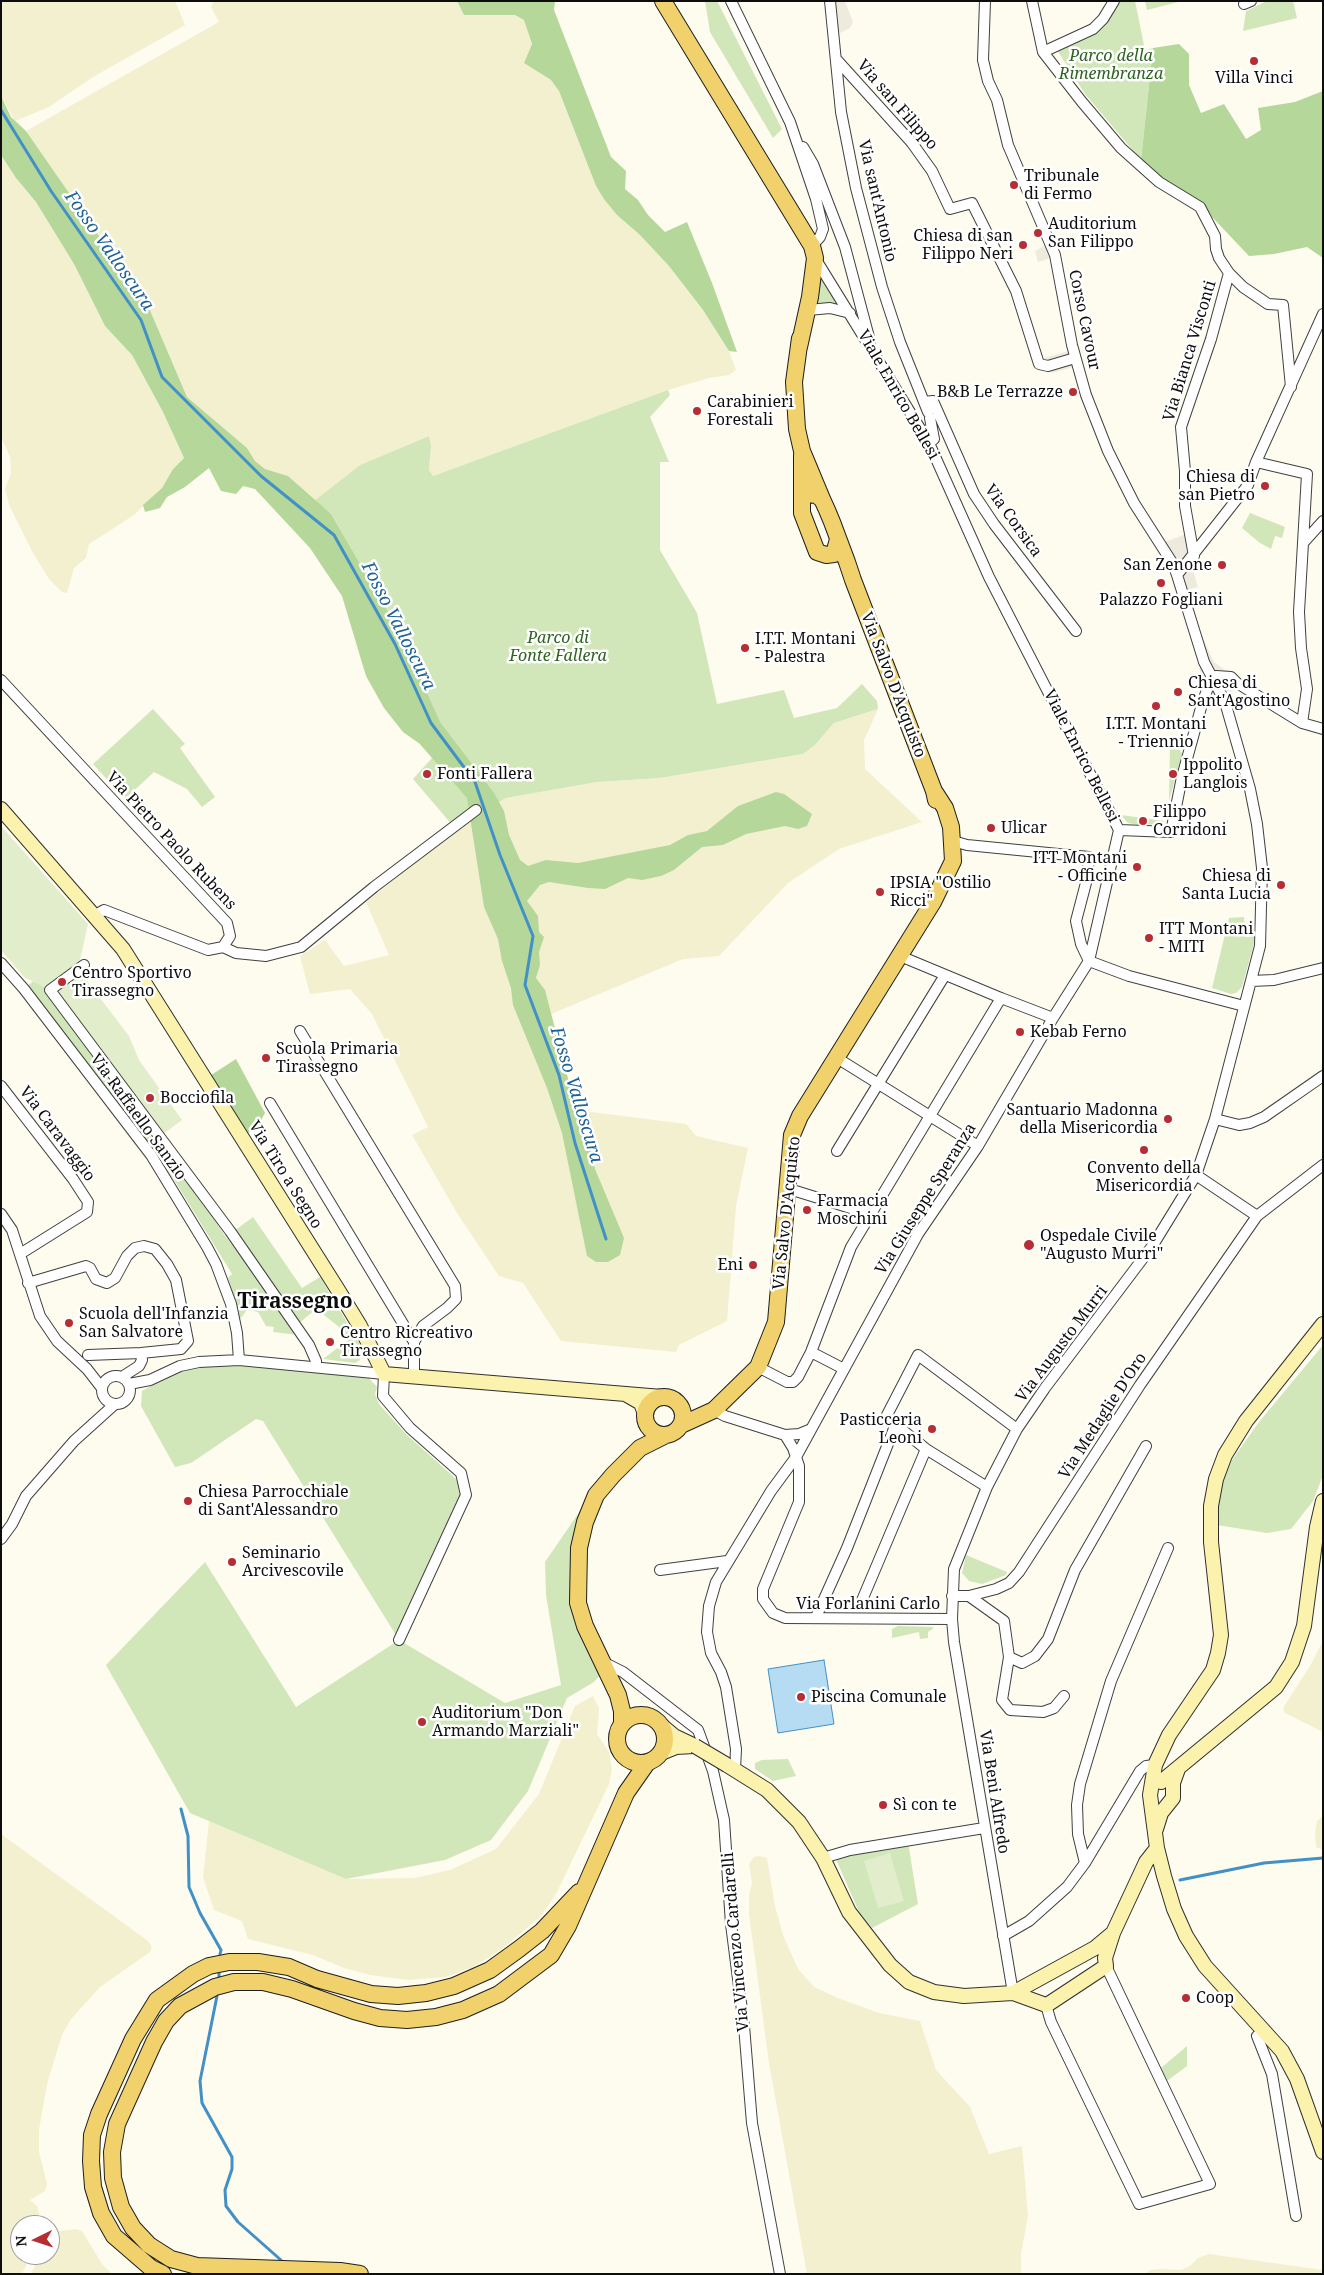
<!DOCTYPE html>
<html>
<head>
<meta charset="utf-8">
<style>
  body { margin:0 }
  #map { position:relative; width:1324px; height:2275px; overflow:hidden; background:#fefbef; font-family:"Noto Serif",serif }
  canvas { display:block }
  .frame { position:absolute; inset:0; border:2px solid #0d0d0d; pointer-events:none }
  .north { position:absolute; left:10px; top:2215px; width:50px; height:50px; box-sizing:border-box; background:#fff; border:1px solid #9e9e9e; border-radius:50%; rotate:266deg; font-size:14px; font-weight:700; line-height:20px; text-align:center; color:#0d0d0d }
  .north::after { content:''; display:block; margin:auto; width:18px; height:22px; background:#b62d33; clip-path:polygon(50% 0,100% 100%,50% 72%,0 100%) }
</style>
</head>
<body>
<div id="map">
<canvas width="1324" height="2275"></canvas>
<div class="frame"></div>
<div class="north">N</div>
</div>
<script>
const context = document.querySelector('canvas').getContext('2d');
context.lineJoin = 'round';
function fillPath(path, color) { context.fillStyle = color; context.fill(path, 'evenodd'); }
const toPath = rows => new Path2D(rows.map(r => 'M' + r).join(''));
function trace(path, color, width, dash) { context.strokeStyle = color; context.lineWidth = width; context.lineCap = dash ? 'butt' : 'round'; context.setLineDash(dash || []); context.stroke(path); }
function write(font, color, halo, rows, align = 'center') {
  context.font = font + ' "Noto Serif",serif'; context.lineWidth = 5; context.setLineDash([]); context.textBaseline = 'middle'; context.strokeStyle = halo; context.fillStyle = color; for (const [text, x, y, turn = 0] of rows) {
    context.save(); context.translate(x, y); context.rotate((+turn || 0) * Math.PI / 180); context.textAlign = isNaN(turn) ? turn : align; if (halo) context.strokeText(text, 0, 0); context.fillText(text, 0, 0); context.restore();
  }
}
const farmland = toPath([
  [1,1,175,1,185,25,93,77,49,107,15,121,1,96],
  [214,1,457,1,464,15,515,15,524,20,532,44,524,63,551,80,559,91,596,186,617,215,640,235,669,266,703,310,729,351,736,370,729,375,709,378,668,390,433,476,429,470,431,446,429,436,360,465,314,501,288,476,265,469,255,461,247,448,187,397,149,308,26,131,219,22,211,7],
  [1,155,16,178,36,202,74,264,105,326,132,355,163,412,184,458,173,469,162,488,134,515,89,544,86,558,74,568,67,593,62,592,49,579,33,553,10,507,5,489,11,473,10,457,1,436],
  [878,709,864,740,865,769,922,822,839,849,788,883,719,956,683,959,551,1014,576,1110,686,1124,696,1136,748,1148,736,1206,727,1321,679,1345,676,1352,561,1341,523,1283,499,1276,457,1213,412,1135,428,1127,372,1014,350,989,310,994,300,956,325,940,344,966,389,955,366,902,478,812,506,798,597,782,660,778,803,754,815,745,834,723],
  [1323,1641,1323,1732,1285,1713,1283,1708,1310,1666],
  [593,1696,599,1708,597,1734,609,1752,612,1769,609,1784,557,1892,542,1915,502,1949,473,1967,445,1977,408,1980,370,1975,344,1968,313,1955,248,1939,242,1921,214,1910,203,1877,209,1821,346,1879,415,1878,450,1870,496,1849,539,1794,575,1706],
  [1323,1816,1323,1850,1316,1847,1315,1832,1317,1821],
  [1,1834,148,1941,152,1947,150,1952,100,1987,71,2019,62,2035,47,2084,39,2130,39,2152,47,2184,45,2191,30,2200,37,2206,42,2225,20,2225,20,2255,31,2255,22,2274,1,2274],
  [760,1856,767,1858,775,1906,783,1935,798,1969,814,1987,838,1998,879,2013,920,2021,936,2070,970,2107,989,2154,1022,2146,1028,2216,1021,2254,1021,2274,807,2274,769,2063,749,1914,749,1896,752,1883,749,1864,754,1857],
  [76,2229,82,2231,102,2264,112,2274,31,2274,40,2255,50,2255,50,2236,53,2232],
  [1209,2254,1323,2270,1323,2274,1145,2274,1150,2270,1161,2269,1181,2270,1190,2266,1198,2258]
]);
const green = toPath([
  [705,1,717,1,782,129,773,138,710,32],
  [1115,1,1135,1,1145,50,1153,48,1141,160,1085,94,1057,50,1094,31],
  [1145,1,1182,1,1147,10],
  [1267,1,1293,1,1297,18,1243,31,1246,11],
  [819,269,836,303,817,304],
  [668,390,670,395,650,417,669,462,660,462,660,550,697,613,717,704,784,690,794,718,837,708,862,684,877,701,878,709,834,723,815,745,803,754,660,778,597,782,506,798,454,827,413,779,432,758,420,744,434,708,403,637,331,514,314,501,360,465,429,436,431,446,429,470,433,476],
  [1250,513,1285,527,1282,538,1275,536,1271,549,1260,543,1242,528],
  [153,709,185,744,180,748,215,797,202,807,187,789,154,772,125,799,93,764],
  [1170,746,1179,748,1182,754,1169,801],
  [1121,815,1165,821,1159,824,1139,825,1128,823],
  [1244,917,1245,937,1256,936,1242,987,1236,993,1231,994,1212,988,1229,918],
  [37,978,50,990,166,1146,225,1236,265,1286,298,1335,273,1332,274,1327,266,1326,258,1312,247,1310,240,1319,228,1278,232,1274,173,1178,157,1163,24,989],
  [253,1217,302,1288,320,1277,361,1346,360,1360,355,1363,323,1359,348,1340,338,1326,316,1309,298,1324,234,1231],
  [1323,1345,1323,1475,1313,1501,1291,1529,1267,1533,1217,1525,1218,1502,1224,1478,1232,1460,1259,1422],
  [239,1365,368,1377,377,1387,375,1394,379,1404,406,1434,455,1478,466,1495,399,1640,505,1703,561,1685,546,1595,545,1562,582,1508,570,1562,570,1597,602,1673,594,1682,567,1698,528,1791,491,1840,445,1860,346,1879,190,1813,106,1665,205,1562,296,1707,399,1640,263,1421,256,1419,191,1463,175,1467,141,1406,142,1391,180,1370,200,1367],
  [966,1555,1007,1572,1006,1575,982,1584,969,1581,962,1573],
  [898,1626,932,1627,934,1628,928,1632,928,1638,920,1639,919,1632,892,1638,892,1629],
  [788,1759,796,1776,773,1781,755,1769,755,1763,762,1760],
  [908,1842,918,1904,872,1928,859,1912,835,1857],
  [1187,2046,1187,2066,1167,2081,1161,2068]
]);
const forest = toPath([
  [457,1,555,1,554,10,611,157,626,171,625,189,638,200,648,215,665,232,687,222,712,283,737,352,729,351,703,310,669,266,640,235,617,215,604,199,596,186,559,91,551,80,524,63,532,44,524,20,515,15,464,15],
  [1179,44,1189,54,1189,85,1201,113,1224,104,1246,139,1261,130,1258,108,1295,102,1323,91,1323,258,1307,247,1274,254,1249,256,1198,202,1161,178,1141,160,1153,48],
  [1,96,11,117,26,131,149,308,187,397,247,448,255,461,265,469,288,476,331,514,403,637,440,722,494,793,504,811,509,835,520,860,528,866,546,860,578,863,670,845,688,835,707,831,738,806,776,792,784,794,812,814,807,826,798,829,785,826,746,834,723,845,702,847,674,870,661,876,642,880,628,878,605,889,588,888,549,882,540,885,527,901,538,916,539,932,544,937,539,952,540,965,536,978,545,990,579,1121,589,1139,595,1169,624,1238,620,1255,608,1262,596,1262,587,1256,562,1133,547,1088,513,1005,511,988,502,961,498,939,484,907,467,798,420,744,403,732,384,708,366,676,342,596,310,548,255,489,243,486,236,494,221,491,209,468,185,487,167,497,160,508,145,512,143,505,162,488,173,469,184,458,163,412,132,355,105,326,74,264,36,202,16,178,1,155],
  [236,1059,265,1113,260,1122,262,1128,244,1134,208,1077]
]);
const pitch = toPath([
  [1,826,88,924,78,969,129,1036,139,1060,182,1120,158,1138,50,990,24,977,1,950],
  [890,1853,904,1901,878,1908,864,1861]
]);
const plaza = toPath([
  [830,1,845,1,853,22,850,28,840,33,834,28],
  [1050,243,1051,258,1038,262,1035,251],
  [1069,351,1077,366,1052,373,1044,358],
  [1189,533,1194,556,1201,563,1192,567,1198,587,1185,590,1175,586,1162,543],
  [1201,634,1214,662,1236,678,1237,687,1228,696,1223,707,1197,703,1202,681,1194,639]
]);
const water = toPath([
  [824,1660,834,1724,778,1733,768,1669,824,1660]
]);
const stream = toPath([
  [1,110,51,191,141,320,162,377,261,476,334,535,395,644,431,723,475,782,500,855,533,936,525,985,559,1075,575,1143,606,1239],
  [181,1809,188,1836,189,1887,200,1913,221,1950,220,1954],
  [1180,1880,1264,1863,1323,1858],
  [219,1977,219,1973],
  [217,1996,200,2081,202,2103,232,2157,232,2169,225,2190,226,2206,238,2222,282,2261]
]);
const street = toPath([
  [731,1,790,122,816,199,823,229,820,237,812,246],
  [830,1,841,112,856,188,882,287,900,342,928,412],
  [985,1,983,60,988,81,997,100,1008,145,1055,255,1072,345,1086,395,1108,451,1134,503,1173,564,1177,575,1204,662,1225,702,1250,789,1257,824,1262,868,1260,946,1215,1119,1239,1125,1250,1123,1264,1117,1323,1076],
  [1032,1,1043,52,1082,102,1121,148,1159,182,1200,207,1215,236,1216,249,1219,258,1229,273,1243,287,1268,304,1283,305,1291,387],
  [1244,4,1251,1],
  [1043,52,1093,29,1103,19,1114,1],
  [837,60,912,143,932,171,950,209,972,203,1016,291,1039,364,1048,366,1075,358],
  [803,147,813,164,845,247,870,341],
  [815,258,929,443,989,577,1119,830],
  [808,310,830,308,850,313],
  [924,402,933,401,974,494,994,524,1076,631],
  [929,443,934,439,930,418],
  [1256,462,1307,474,1299,612,1301,648,1307,689,1302,723],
  [1304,542,1323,521],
  [1194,556,1185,506,1185,471,1181,427,1211,339,1229,273],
  [1177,575,1248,485,1256,462,1323,314],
  [1,680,227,923,230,936,223,947,208,950,104,910,95,915],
  [1119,830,1171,832,1182,777,1202,704,1211,679,1216,676,1231,677,1237,683,1302,723,1323,729],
  [953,841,967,845,1089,857,1087,879,1076,921,1081,944,1089,961],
  [223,947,236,953,266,956,301,947,374,887,476,810],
  [900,956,1001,998,1053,1018],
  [1089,961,1129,976,1244,1006],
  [1,963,24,989,151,1155,207,1247,216,1264,231,1304,237,1333,239,1360],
  [84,965,50,990,230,1231,309,1345,316,1361,316,1367],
  [1251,981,1274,980,1323,968],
  [300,1031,455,1286,456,1299,447,1308,423,1326,414,1342,414,1377],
  [837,1058,978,1146],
  [1,1086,73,1179,88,1202,87,1212,20,1254],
  [270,1103,414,1342],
  [837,1151,945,975],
  [1196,1175,1257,1216],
  [786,1188,870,1214],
  [1,1214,12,1230,40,1316,57,1341,87,1369,101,1387],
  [28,1283,86,1266,90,1268,96,1279,107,1283,115,1278,127,1256,135,1248,144,1246,155,1249,167,1264,176,1280,188,1341,181,1349,141,1353,142,1360,139,1366,122,1377],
  [811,1352,844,1369],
  [88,1355,141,1353],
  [758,1367,787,1382,793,1382,798,1377,811,1352,851,1247,1001,998],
  '102 1390a14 14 0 1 1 28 0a14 14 0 1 1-28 0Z',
  [129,1384,150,1380,180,1366,199,1362,239,1360,384,1374,383,1396,410,1428,461,1473,466,1495,399,1640],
  [714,1410,725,1416,785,1435,793,1448,799,1466,799,1502,763,1589,763,1599,773,1613,785,1618,952,1619],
  [785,1435,799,1434,811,1429],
  [987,1487,926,1449,886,1417,918,1355,1017,1429],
  [1,1539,12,1524,26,1496,74,1441,115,1404],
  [660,1570,727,1561],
  [952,1596,969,1596,996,1589,1009,1583,1019,1572,1140,1385,1257,1216,1323,1165],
  [969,1596,1004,1621,1009,1657,1022,1663,1035,1656,1048,1639,1075,1570,1146,1446],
  [860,1605,926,1449],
  [816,1617,847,1548,895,1426],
  [1009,1657,1002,1700,1010,1710,1043,1712,1054,1708,1064,1696],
  [603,1662,623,1672,698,1730,713,1771,724,1820,731,1924,744,2026,752,2123,780,2274],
  [735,1770,736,1749,726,1687,721,1672,711,1653,707,1632,709,1606,716,1582,771,1491,796,1457,918,1234,978,1146,1053,1018,1089,961,1119,830],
  [823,1858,850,1850,984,1828],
  [1085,1863,1078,1834,1077,1805,1080,1784,1111,1681,1168,1548],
  [1003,1936,1029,1921,1067,1887,1085,1863,1140,1771,1146,1766,1155,1765],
  [1013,1993,954,1642,952,1619,954,1569,987,1487,1017,1429,1045,1388,1153,1245,1196,1175,1215,1119],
  [1046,2005,1051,2022,1139,2204,1210,2184,1106,1966],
  [1264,2030,1257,2036,1272,2074,1296,2216]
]);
const secondary = toPath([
  [1,809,123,949,338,1290,360,1326,384,1374,662,1397],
  [1323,1324,1246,1421,1225,1455,1216,1479,1211,1506,1211,1542,1221,1635,1218,1653,1213,1670,1169,1735,1155,1765,1150,1795,1157,1848,1164,1876,1174,1909,1186,1936,1205,1966,1282,2051,1297,2079,1323,2152],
  [627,1395,641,1403,645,1414],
  [662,1726,674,1736,695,1746],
  [661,1753,676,1747,694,1746],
  [727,1765,767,1790,799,1822,823,1858,849,1912,890,1965,909,1982,934,1992,964,1996,1013,1993,1046,2005,1050,2003,1106,1966,1105,1958,1113,1933,1146,1862,1157,1848],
  [1161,1782,1276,1687,1292,1662,1304,1626,1317,1527,1323,1501],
  [1156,1829,1161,1813,1173,1798,1173,1783,1178,1769],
  [1013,1993,1095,1948,1113,1933]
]);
const primary = toPath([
  [663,1,812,246,815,258,810,297,799,347],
  [800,338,794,382,797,429,802,451,822,499],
  [802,455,802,497],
  [838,539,834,554,826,555,817,552,802,513,802,497,808,494,816,495,822,499,827,510,832,522,847,562,853,580,934,791,936,800],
  '645 1416a19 19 0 1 1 38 0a19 19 0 1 1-38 0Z',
  [681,1425,714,1410,758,1367,776,1322,792,1135,800,1116,933,902,953,861,951,827,945,808,934,791],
  '617 1739a24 24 0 1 1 48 0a24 24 0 1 1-48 0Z',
  [622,1723,622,1711,618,1695,585,1626,578,1603,579,1548,585,1522,596,1495,613,1475,640,1448,666,1435],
  [163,2274,151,2268,114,2236,101,2213,93,2187,91,2161,92,2135,99,2114,133,2039,157,2000,193,1974,209,1966,229,1962,258,1962,289,1967,317,1979,371,1994,398,1996,426,1993,454,1986,490,1970,519,1949,542,1931,579,1892],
  [360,2274,340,2271,197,2266,171,2259,149,2245,133,2228,121,2207,113,2178,112,2152,117,2124,154,2042,166,2021,180,2006,215,1987,234,1982,263,1982,292,1989,354,2011,380,2018,407,2020,436,2017,463,2010,499,1994,551,1955,568,1926,626,1793,647,1763]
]);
const secondaryBridge = toPath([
  [695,1746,727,1765]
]);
const markers = [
  [1254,61,5,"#b62d33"],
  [1014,185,5,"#b62d33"],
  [1038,233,5,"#b62d33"],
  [1023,245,5,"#b62d33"],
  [1073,392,5,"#b62d33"],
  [697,411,5,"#b62d33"],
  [1265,486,5,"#b62d33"],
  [1222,565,5,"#b62d33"],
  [1161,583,5,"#b62d33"],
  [745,648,5,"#b62d33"],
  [1178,692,5,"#b62d33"],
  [1156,706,5,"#b62d33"],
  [427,774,5,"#b62d33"],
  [1173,774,5,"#b62d33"],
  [1143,821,5,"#b62d33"],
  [991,828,5,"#b62d33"],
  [1137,867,5,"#b62d33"],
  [1281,885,5,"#b62d33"],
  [880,892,5,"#b62d33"],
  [1149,938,5,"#b62d33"],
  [62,982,5,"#b62d33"],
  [1020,1032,5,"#b62d33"],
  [266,1058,5,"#b62d33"],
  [150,1098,5,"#b62d33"],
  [1168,1119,5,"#b62d33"],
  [1144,1150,5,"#b62d33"],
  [807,1210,5,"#b62d33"],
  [1029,1245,6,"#b62d33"],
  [753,1265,5,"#b62d33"],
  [69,1323,5,"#b62d33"],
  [330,1342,5,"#b62d33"],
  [932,1429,5,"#b62d33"],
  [188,1501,5,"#b62d33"],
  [232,1562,5,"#b62d33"],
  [801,1697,5,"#b62d33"],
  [422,1722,5,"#b62d33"],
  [883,1805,5,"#b62d33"],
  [1186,1998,5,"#b62d33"]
];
const parkNames = [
  ["Parco della",1111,56],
  ["Rimembranza",1111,74],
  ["Parco di",558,638],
  ["Fonte Fallera",558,656]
];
const poiNames = [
  ["Villa Vinci",1254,78,"center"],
  ["Tribunale",1024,176],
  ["di Fermo",1024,194],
  ["Auditorium",1048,224],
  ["San Filippo",1048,242],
  ["Chiesa di san",1013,236,"right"],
  ["Filippo Neri",1013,254,"right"],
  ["B&B Le Terrazze",1063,392,"right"],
  ["Carabinieri",707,402],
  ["Forestali",707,420],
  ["Chiesa di",1255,477,"right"],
  ["san Pietro",1255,495,"right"],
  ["San Zenone",1212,565,"right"],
  ["Palazzo Fogliani",1161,600,"center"],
  ["I.T.T. Montani",755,639],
  ["- Palestra",755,657],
  ["Chiesa di",1188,683],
  ["Sant'Agostino",1188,701],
  ["I.T.T. Montani",1156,724,"center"],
  ["- Triennio",1156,742,"center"],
  ["Ippolito",1183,765],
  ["Langlois",1183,783],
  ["Fonti Fallera",437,774],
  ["Filippo",1153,812],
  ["Corridoni",1153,830],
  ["Ulicar",1001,828],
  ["ITT Montani",1127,858,"right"],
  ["- Officine",1127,876,"right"],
  ["Chiesa di",1271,876,"right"],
  ["Santa Lucia",1271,894,"right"],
  ["IPSIA \"Ostilio",890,883],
  ["Ricci\"",890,901],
  ["ITT Montani",1159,929],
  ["- MITI",1159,947],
  ["Centro Sportivo",72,973],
  ["Tirassegno",72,991],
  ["Kebab Ferno",1030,1032],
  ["Scuola Primaria",276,1049],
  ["Tirassegno",276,1067],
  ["Bocciofila",160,1098],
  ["Santuario Madonna",1158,1110,"right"],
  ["della Misericordia",1158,1128,"right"],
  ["Convento della",1144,1168,"center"],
  ["Misericordia",1144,1186,"center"],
  ["Farmacia",817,1201],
  ["Moschini",817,1219],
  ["Ospedale Civile",1040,1236],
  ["\"Augusto Murri\"",1040,1254],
  ["Eni",743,1265,"right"],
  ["Scuola dell'Infanzia",79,1314],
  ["San Salvatore",79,1332],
  ["Centro Ricreativo",340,1333],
  ["Tirassegno",340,1351],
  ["Pasticceria",922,1420,"right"],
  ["Leoni",922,1438,"right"],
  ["Chiesa Parrocchiale",198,1492],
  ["di Sant'Alessandro",198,1510],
  ["Seminario",242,1553],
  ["Arcivescovile",242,1571],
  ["Piscina Comunale",811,1697],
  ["Auditorium \"Don",432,1713],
  ["Armando Marziali\"",432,1731],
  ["Sì con te",893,1805],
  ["Coop",1196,1998]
];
const streetNames = [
  ["Via san Filippo",897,105,49],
  ["Via sant'Antonio",877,201,77],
  ["Corso Cavour",1084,320,78],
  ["Via Bianca Visconti",1190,351,-73],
  ["Viale Enrico Bellesi",898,395,60],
  ["Via Corsica",1013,521,54],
  ["Via Salvo D'Acquisto",893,685,69],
  ["Viale Enrico Bellesi",1081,756,63],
  ["Via Pietro Paolo Rubens",171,841,47],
  ["Via Raffaello Sanzio",138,1117,54],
  ["Via Caravaggio",57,1134,53],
  ["Via Tiro a Segno",285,1175,58],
  ["Via Giuseppe Speranza",926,1199,-58],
  ["Via Salvo D'Acquisto",787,1213,-84],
  ["Via Augusto Murri",1062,1344,-53],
  ["Via Medaglie D'Oro",1103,1416,-57],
  ["Via Forlanini Carlo",868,1604],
  ["Via Beni Alfredo",994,1792,81],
  ["Via Vincenzo Cardarelli",736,1942,-95]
];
const waterNames = [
  ["Fosso Valloscura",109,251,55],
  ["Fosso Valloscura",398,626,63],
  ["Fosso Valloscura",576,1095,73]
];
const districtNames = [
  ["Tirassegno",295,1302]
];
fillPath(farmland, '#f3f0d0');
fillPath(green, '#d1e7ba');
fillPath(forest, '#b5d79a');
fillPath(pitch, '#e2eecb');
fillPath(plaza, '#eeeade');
fillPath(water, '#b6dcf3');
trace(water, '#4190c6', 1);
trace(stream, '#4190c6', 3);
trace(street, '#404040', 12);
trace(secondary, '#2f2f2f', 16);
trace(primary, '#1e1e1e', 18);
trace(street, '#fff', 10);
trace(secondary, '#fbf2ad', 14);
trace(primary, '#f1d16b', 16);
trace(secondaryBridge, '#2f2f2f', 16, []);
trace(secondaryBridge, '#fbf2ad', 14);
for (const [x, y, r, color] of markers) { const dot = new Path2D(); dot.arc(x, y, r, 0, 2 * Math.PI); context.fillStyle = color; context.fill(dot); trace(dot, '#fff', 2); }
write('italic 16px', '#2e6221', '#fff', parkNames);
write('16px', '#0d0d0d', '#fff', poiNames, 'left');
write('16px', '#0d0d0d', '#fff', streetNames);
write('italic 18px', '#1d6299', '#fff', waterNames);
write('bold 21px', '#0d0d0d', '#fff', districtNames);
</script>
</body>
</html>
